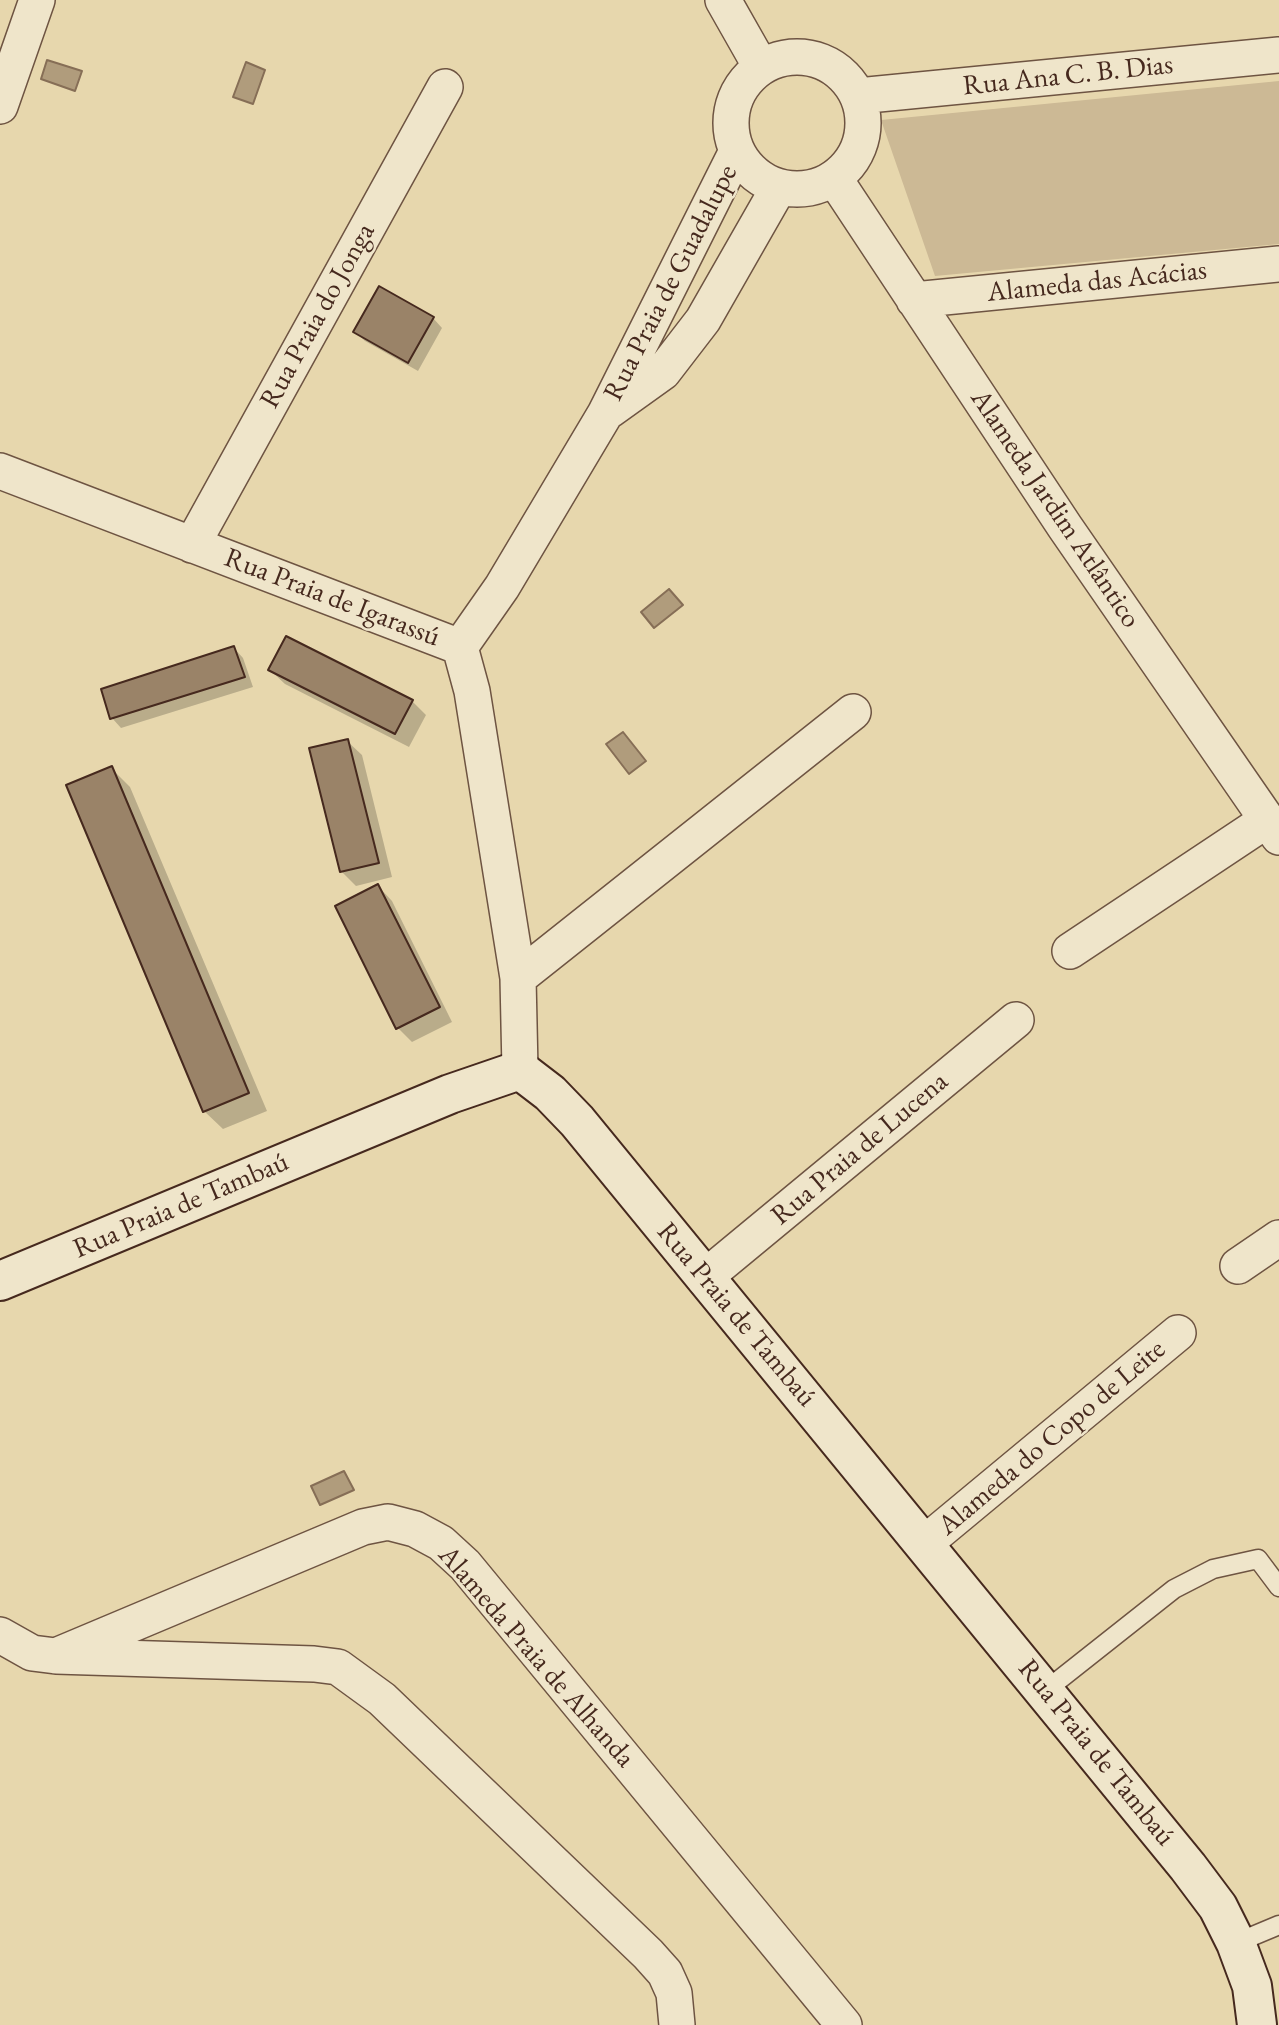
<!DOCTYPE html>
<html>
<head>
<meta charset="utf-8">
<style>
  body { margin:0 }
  canvas { display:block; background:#e7d7ad }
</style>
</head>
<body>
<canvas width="1279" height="2025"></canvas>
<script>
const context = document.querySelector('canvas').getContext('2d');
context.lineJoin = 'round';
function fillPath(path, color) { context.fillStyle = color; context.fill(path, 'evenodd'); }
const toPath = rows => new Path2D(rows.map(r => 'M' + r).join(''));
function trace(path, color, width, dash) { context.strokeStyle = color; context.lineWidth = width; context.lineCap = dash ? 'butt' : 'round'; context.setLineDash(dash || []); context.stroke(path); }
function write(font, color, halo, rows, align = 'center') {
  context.font = font + ' "EB Garamond",serif'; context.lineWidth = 5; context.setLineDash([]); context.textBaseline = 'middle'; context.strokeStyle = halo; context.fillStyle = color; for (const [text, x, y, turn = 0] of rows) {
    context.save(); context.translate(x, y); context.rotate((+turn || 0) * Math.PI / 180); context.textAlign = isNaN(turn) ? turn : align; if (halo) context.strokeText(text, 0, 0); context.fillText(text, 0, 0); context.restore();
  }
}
const green = toPath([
  [1279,81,1279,244,935,276,881,120]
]);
const water = toPath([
  [47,60,82,71,75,91,41,79,47,60],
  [246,62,265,70,253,104,233,97,246,62],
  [669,589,683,605,654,628,641,612,669,589],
  [623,732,646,761,629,774,606,744,623,732],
  [344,1471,354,1490,320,1505,311,1486,344,1471]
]);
const shadow = toPath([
  [433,318,442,328,418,371,365,341,355,332],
  [234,648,243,658,253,687,121,728,112,718,103,690],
  [270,670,412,701,426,715,409,747,285,684],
  [347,741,362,755,392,877,356,886,342,872,311,749],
  [111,768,130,787,267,1111,223,1129,204,1111],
  [378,886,392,901,452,1022,412,1042,398,1028]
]);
const building = toPath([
  [379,286,434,317,408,363,353,332,379,286],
  [286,636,413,700,395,734,268,670,286,636],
  [234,646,245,677,110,719,101,689,234,646],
  [348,739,379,863,340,872,309,748,348,739],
  [112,766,249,1093,203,1112,66,785,112,766],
  [378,884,440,1007,396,1029,335,906,378,884]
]);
const lane = toPath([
  [1045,1691,1174,1589,1213,1569,1258,1559,1279,1587],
  [1236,1943,1279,1925]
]);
const street = toPath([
  [723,0,761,67],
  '731 123a66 66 0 1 1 132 0a66 66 0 1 1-132 0Z',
  [858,96,1279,55],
  [0,106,37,0],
  [834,178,1065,527,1279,837],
  [914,300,1279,264],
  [610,410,663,372,703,320,779,187],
  [0,471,460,647],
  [192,545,445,87],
  [460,647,502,587,605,414,737,151],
  [460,647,472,691,518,978,520,1070],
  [1070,951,1267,820],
  [518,978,853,712],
  [1238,1266,1279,1238],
  [704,1278,1016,1020],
  [925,1543,1178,1333],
  [0,1635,32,1653,56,1656,314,1664,338,1667,382,1699,648,1954,665,1973,674,1993,677,2025],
  [56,1656,363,1527,388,1522,415,1529,441,1543,465,1565,844,2025]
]);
const secondary = toPath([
  [0,1281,450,1094,520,1070,550,1093,577,1121,1188,1867,1218,1907,1236,1943,1252,1986,1257,2025]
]);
const streetNames = [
  ["Rua Ana C. B. Dias",1068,76,-6],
  ["Alameda das Acácias",1097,282,-6],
  ["Rua Praia de Guadalupe",671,283,-63],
  ["Rua Praia do Jonga",318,316,-61],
  ["Alameda Jardim Atlântico",1055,509,56],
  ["Rua Praia de Igarassú",332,598,21],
  ["Rua Praia de Lucena",860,1149,-40],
  ["Rua Praia de Tambaú",181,1206,-23],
  ["Rua Praia de Tambaú",736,1315,50],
  ["Alameda do Copo de Leite",1052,1438,-40],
  ["Alameda Praia de Alhanda",536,1657,49],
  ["Rua Praia de Tambaú",1096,1753,51]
];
fillPath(green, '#ccb995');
fillPath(water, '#b09c7c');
trace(water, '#866e56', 2);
fillPath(shadow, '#0003');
fillPath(building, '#9a8368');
trace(building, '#46291e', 2);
trace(lane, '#6e5442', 21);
trace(street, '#6e5442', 38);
trace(secondary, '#46291e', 42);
trace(lane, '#efe5ca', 18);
trace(street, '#efe5ca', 35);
trace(secondary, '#efe5ca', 38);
write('28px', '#46291e', '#efe5ca', streetNames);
</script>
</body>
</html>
